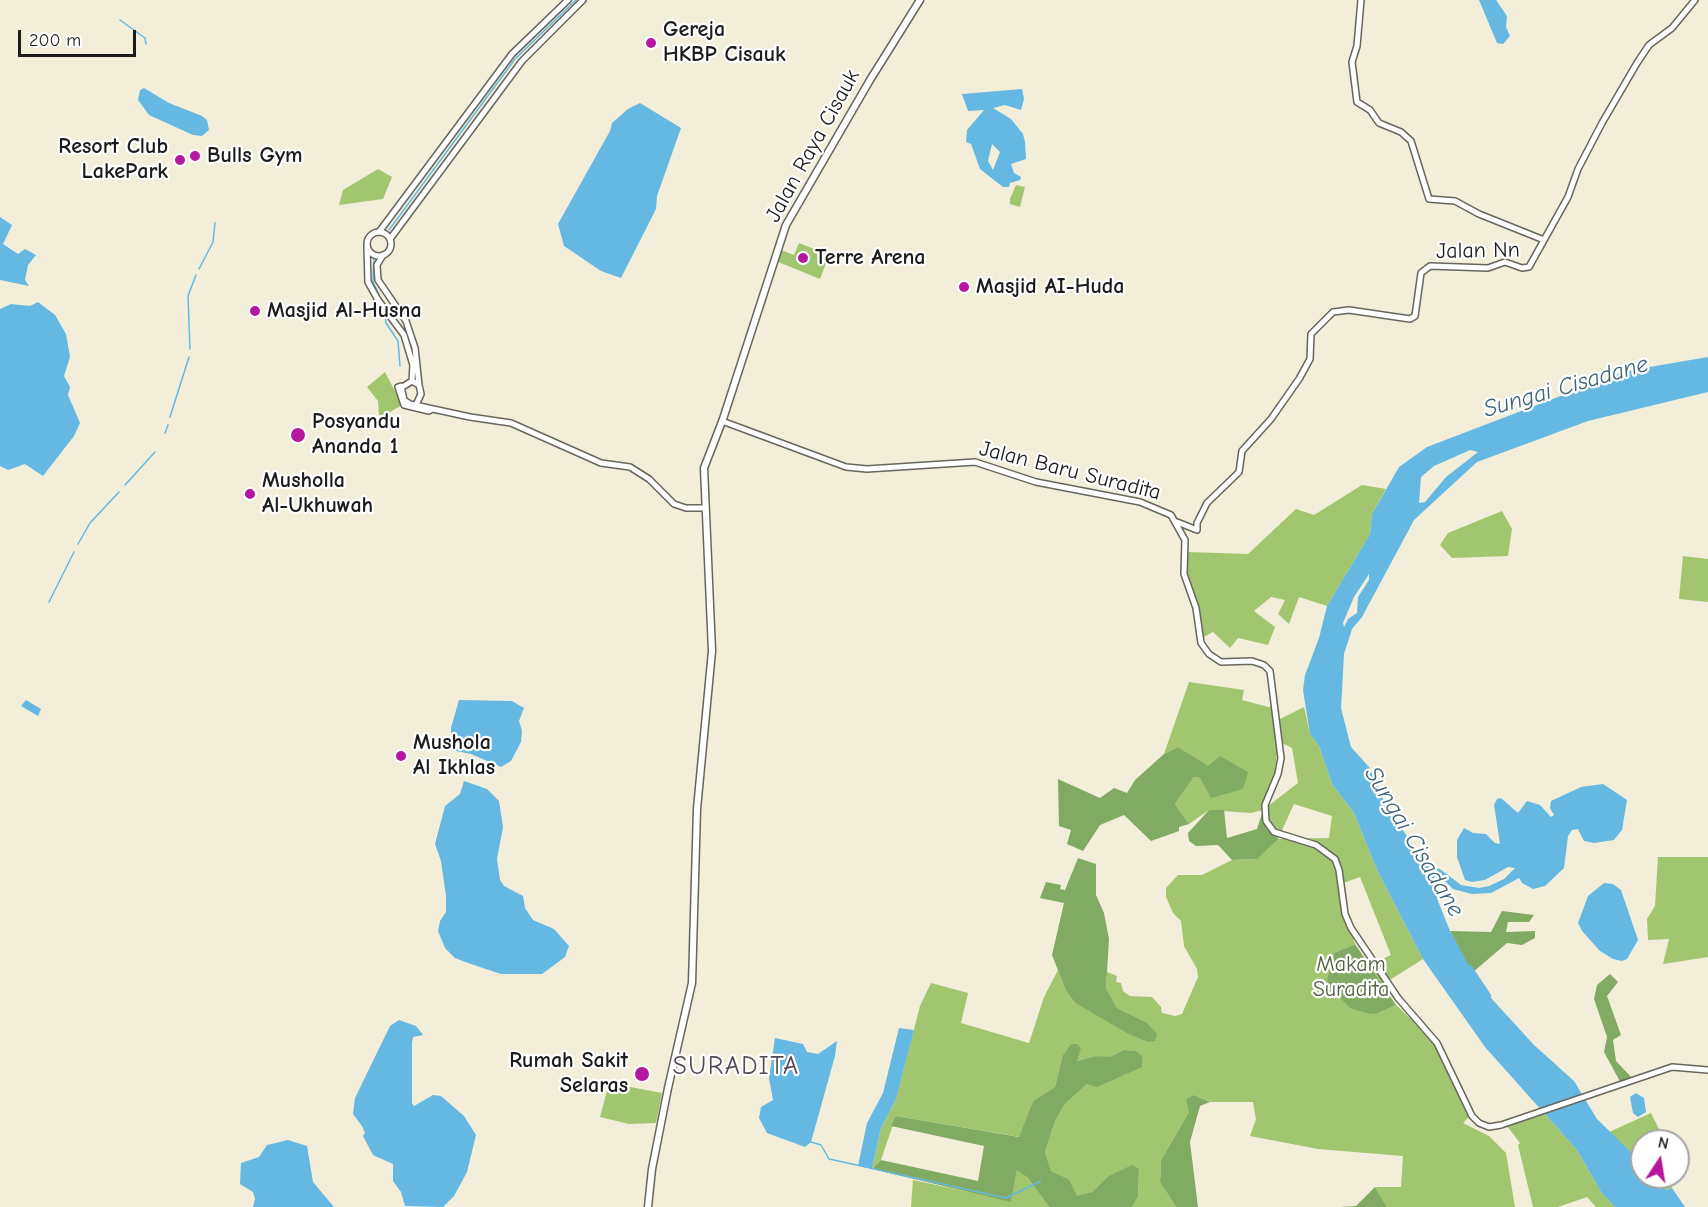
<!DOCTYPE html>
<html>
<head>
<meta charset="utf-8">
<style>
  body { margin:0 }
  #map { position:relative; width:1708px; height:1207px; overflow:hidden; background:#f2eed9; font-family:"Comic Neue",sans-serif }
  canvas { display:block }
  .north { position:absolute; left:1630px; top:1129px; width:60px; height:60px; box-sizing:border-box; background:#fff; border:2px solid #a4a4a4; border-radius:50%; rotate:12deg; font-size:16px; font-weight:700; line-height:24px; text-align:center; color:#1c1c1c }
  .north::after { content:''; display:block; margin:auto; width:21px; height:27px; background:#b5179e; clip-path:polygon(50% 0,100% 100%,50% 72%,0 100%) }
  .scale { position:absolute; left:18px; top:30px; width:118px; height:27px; box-sizing:border-box; border:3px solid #1c1c1c; border-top:0; padding-left:8px; font-size:18px; line-height:21px; white-space:nowrap; color:#1c1c1c; -webkit-text-stroke:4px #fff; paint-order:stroke }
</style>
</head>
<body>
<div id="map">
<canvas width="1708" height="1207"></canvas>
<div class="north">N</div>
<div class="scale">200 m</div>
</div>
<script>
const context = document.querySelector('canvas').getContext('2d');
context.lineJoin = 'round';
function fillPath(path, color) { context.fillStyle = color; context.fill(path, 'evenodd'); }
const toPath = rows => new Path2D(rows.map(r => 'M' + r).join(''));
function trace(path, color, width, dash) { context.strokeStyle = color; context.lineWidth = width; context.lineCap = dash ? 'butt' : 'round'; context.setLineDash(dash || []); context.stroke(path); }
function write(font, color, halo, rows, align = 'center') {
  context.font = font + ' "Comic Neue",sans-serif'; context.lineWidth = 4.5; context.setLineDash([]); context.textBaseline = 'middle'; context.strokeStyle = halo; context.fillStyle = color; for (const [text, x, y, turn = 0] of rows) {
    context.save(); context.translate(x, y); context.rotate((+turn || 0) * Math.PI / 180); context.textAlign = isNaN(turn) ? turn : align; if (halo) context.strokeText(text, 0, 0); context.fillText(text, 0, 0); context.restore();
  }
}
const green = toPath([
  [378,169,392,177,383,199,339,205,343,190],
  [1016,185,1025,187,1020,207,1010,204,1010,199],
  [799,243,829,255,820,279,776,261,781,250,794,255],
  [385,372,402,405,383,416,379,415,378,401,367,387],
  [1362,485,1386,489,1372,514,1370,534,1327,606,1299,597,1289,624,1278,614,1285,600,1271,597,1254,611,1275,627,1268,645,1238,638,1230,648,1213,632,1198,640,1198,621,1186,572,1187,552,1248,554,1296,509,1314,515],
  [1502,511,1512,529,1508,556,1452,558,1440,545,1448,533],
  [1683,556,1708,559,1708,602,1679,599],
  [1189,682,1244,690,1242,700,1276,709,1278,720,1304,707,1310,734,1319,746,1332,784,1354,813,1377,870,1423,959,1382,985,1370,965,1391,955,1360,877,1343,883,1347,917,1355,944,1334,953,1327,979,1378,1013,1396,1005,1442,1048,1473,1113,1463,1123,1489,1136,1506,1153,1515,1207,1387,1207,1375,1187,1401,1187,1403,1156,1318,1149,1250,1136,1256,1119,1253,1102,1210,1102,1194,1095,1189,1112,1161,1160,1160,1182,1176,1207,1132,1207,1138,1197,1139,1169,1107,1177,1092,1192,1077,1197,1069,1179,1051,1171,1045,1152,1055,1121,1065,1104,1087,1084,1142,1057,1136,1051,1124,1050,1110,1058,1095,1056,1077,1061,1062,1057,1055,1087,1033,1101,1020,1137,896,1116,881,1160,872,1169,881,1128,896,1099,920,1006,931,983,968,993,961,1023,1029,1043,1044,997,1058,970,1066,991,1075,1003,1146,1042,1146,1022,1117,1008,1106,988,1107,972,1117,976,1116,982,1121,983,1123,991,1130,996,1152,997,1161,1007,1162,1013,1175,1016,1182,1014,1198,977,1197,969,1184,946,1181,921,1173,913,1166,897,1166,888,1178,875,1202,875,1232,860,1257,859,1266,828,1263,810,1251,813,1209,810,1189,824,1175,804,1194,777,1200,778,1208,767,1178,747,1164,754],
  [1278,741,1292,748,1298,783,1264,809,1274,782],
  [1294,804,1332,816,1329,838,1278,839],
  [1658,857,1708,857,1708,957,1663,964,1669,939,1648,940,1647,919,1655,906],
  [609,1083,662,1093,656,1123,629,1124,600,1117],
  [1542,1111,1577,1150,1601,1192,1615,1207,1596,1207,1587,1197,1558,1207,1533,1207,1518,1145,1520,1143,1507,1126],
  [1651,1113,1665,1141,1642,1141,1642,1163,1609,1132],
  [1017,1169,1028,1178,1049,1207,911,1207,913,1180,1011,1201],
  [1654,1177,1669,1177,1672,1188,1666,1190]
]);
const forest = toPath([
  [1178,747,1208,766,1220,756,1248,772,1243,789,1211,798,1200,778,1194,777,1175,804,1189,824,1179,827,1179,831,1151,841,1124,815,1100,825,1083,851,1067,844,1071,830,1059,826,1058,779,1100,798,1114,788,1127,793,1135,780,1164,754],
  [1209,810,1224,810,1227,838,1257,829,1263,810,1266,828,1278,839,1257,859,1232,860,1218,845,1196,846,1189,841,1188,833],
  [1078,858,1096,864,1096,895,1104,913,1109,939,1106,988,1117,1008,1146,1022,1157,1034,1155,1041,1147,1042,1127,1033,1075,1003,1066,991,1052,955,1064,903,1040,898,1046,882,1061,885,1060,889,1065,890],
  [1502,911,1534,915,1529,922,1508,922,1506,932,1535,931,1535,938,1522,945,1507,943,1472,973,1450,931,1491,932],
  [1355,944,1396,1005,1378,1013,1370,1014,1350,1008,1328,985,1327,979,1334,953],
  [1610,974,1618,982,1607,996,1621,1035,1613,1040,1616,1061,1633,1079,1623,1087,1604,1052,1607,1037,1594,999,1597,985],
  [1071,1044,1077,1044,1081,1048,1077,1061,1095,1056,1110,1057,1124,1050,1136,1051,1142,1056,1142,1067,1097,1087,1087,1084,1065,1104,1055,1121,1045,1152,1051,1171,1069,1179,1077,1196,1092,1192,1107,1177,1132,1165,1139,1169,1138,1197,1132,1207,1049,1207,1028,1178,1017,1170,1011,1202,872,1169,881,1160,978,1181,984,1146,891,1126,896,1116,1019,1137,1033,1101,1055,1087,1062,1057],
  [1194,1095,1210,1102,1200,1106,1190,1142,1198,1207,1176,1207,1160,1182,1161,1160,1189,1112,1186,1099],
  [1375,1187,1387,1207,1340,1207,1356,1206]
]);
const water = toPath([
  [1479,0,1496,0,1507,16,1506,27,1510,36,1503,44,1497,43],
  [144,88,169,103,202,116,207,120,209,130,202,136,193,135,149,115,138,100,140,90],
  [1022,89,1024,99,1021,110,1005,105,993,108,1011,119,1023,134,1025,142,1026,159,1011,164,1014,173,1021,177,1020,180,1010,183,1009,187,1003,187,980,169,971,144,966,142,967,130,984,110,968,111,962,94],
  [992,144,1000,152,993,170,988,161],
  [640,103,681,128,657,196,656,209,621,278,601,271,564,246,558,224,610,131,612,123,628,109],
  [0,217,12,225,3,244,18,254,25,249,36,255,28,265,25,280,29,286,0,280],
  [38,302,55,315,66,334,70,357,64,376,70,387,68,395,80,423,74,436,43,476,25,464,8,470,0,466,0,309,11,304,30,306],
  [1708,357,1708,392,1588,421,1477,462,1414,520,1362,617,1352,629,1344,654,1341,708,1351,747,1369,767,1385,803,1426,865,1440,869,1461,885,1479,888,1489,886,1504,879,1515,868,1508,867,1485,880,1472,882,1465,880,1457,857,1457,840,1464,828,1473,833,1486,834,1495,843,1500,844,1494,805,1497,799,1501,798,1518,813,1527,801,1540,805,1551,817,1554,815,1550,808,1551,801,1581,787,1603,784,1627,800,1622,830,1614,840,1594,843,1584,841,1578,829,1572,830,1568,836,1564,868,1545,886,1533,889,1522,883,1519,878,1491,893,1472,894,1453,889,1438,874,1433,879,1438,901,1450,931,1480,986,1534,1045,1574,1081,1597,1119,1642,1163,1642,1177,1654,1177,1666,1190,1672,1188,1685,1207,1615,1207,1601,1192,1577,1150,1485,1047,1423,959,1377,870,1354,813,1332,784,1319,746,1310,734,1303,690,1305,675,1319,638,1327,606,1370,534,1372,514,1399,467,1427,447,1626,371],
  [1470,450,1478,452,1446,477,1425,502,1419,503,1421,477,1434,466],
  [1369,574,1369,580,1358,597,1357,613,1348,619,1344,627,1343,623,1354,597],
  [26,700,41,709,38,716,21,706],
  [459,700,512,701,524,708,519,721,522,731,521,742,511,761,501,767,471,754,451,750,451,728],
  [464,781,487,789,499,801,503,827,497,859,500,880,504,886,523,896,525,908,533,920,554,929,569,946,565,957,542,974,501,974,468,963,455,958,445,948,438,931,440,921,446,912,446,896,441,861,435,844,445,806,460,794],
  [1604,883,1613,884,1621,890,1638,940,1627,959,1622,961,1613,959,1600,951,1582,931,1578,923,1588,896],
  [399,1020,416,1026,423,1035,413,1037,412,1043,412,1103,414,1106,433,1095,441,1096,464,1116,476,1135,467,1172,454,1196,443,1207,405,1206,401,1192,393,1181,393,1164,373,1155,363,1136,365,1133,362,1126,353,1114,355,1098,390,1026],
  [899,1028,914,1030,896,1099,881,1128,872,1169,858,1166,867,1123,883,1093],
  [775,1038,803,1044,807,1052,818,1054,837,1041,835,1056,811,1142,805,1147,767,1133,759,1118,761,1107,773,1100,769,1078],
  [1636,1093,1644,1098,1646,1112,1638,1117,1633,1113,1630,1097],
  [288,1140,307,1146,313,1182,334,1207,253,1207,255,1199,253,1192,240,1184,241,1163,259,1157,267,1145]
]);
const stream = toPath([
  [120,20,145,38,146,44],
  [389,230,515,59,576,0],
  [374,256,373,282,382,301],
  [199,269,213,242,215,223],
  [385,315,386,323,398,341,400,366],
  [190,349,188,296,196,275],
  [170,417,189,357],
  [165,433,168,425],
  [125,485,155,452],
  [78,544,90,523,119,492],
  [49,602,74,552],
  [811,1142,821,1145,829,1159,866,1167],
  [870,1168,1006,1198,1041,1181]
]);
const river = toPath([
  [1469,969,1487,996]
]);
const tertiary = toPath([
  [1361,0,1357,46,1352,62,1357,102,1370,110,1379,123,1401,132,1411,141,1429,199,1455,201,1479,214,1544,240],
  [379,232,512,54,568,0],
  '367 244a12 12 0 1 1 24 0a12 12 0 1 1-24 0Z',
  [390,239,522,61,583,0],
  [367,247,368,282,378,300,404,335,413,365,412,381],
  [383,255,377,265,378,280,406,321,415,348,419,385],
  [404,386,412,381,419,385,421,394,416,405],
  [432,409,429,411,404,405,398,387,401,386,404,400,410,404,470,417,511,423,601,463,630,467,649,479,674,504,686,508,705,508],
  [1177,522,1197,530,1197,523,1207,503,1239,472,1242,451,1271,419,1299,379,1310,359,1311,334,1333,312,1349,310,1410,319,1415,316,1421,273,1430,266,1488,268,1505,262,1522,268,1529,267,1568,197,1578,169,1602,123,1637,63,1649,45,1672,28,1695,0]
]);
const secondary = toPath([
  [722,421,846,467,867,469,975,462,1036,482,1140,502,1171,515,1185,540,1184,574,1196,608,1201,643,1209,654,1221,662,1252,661,1264,665,1270,671,1281,758,1278,774,1265,805,1266,821,1274,832,1316,845,1335,859,1339,870,1345,914,1351,928,1398,998,1437,1043,1472,1116,1479,1123,1489,1127,1501,1125,1672,1067,1708,1070]
]);
const primary = toPath([
  [648,1207,652,1169,668,1088,692,983,697,809,712,651,704,468,723,419,786,225,870,80,920,0]
]);
const markers = [
  [651,43,6,"#b5179e"],
  [195,156,6,"#b5179e"],
  [180,160,6,"#b5179e"],
  [803,258,6,"#b5179e"],
  [964,287,6,"#b5179e"],
  [255,311,6,"#b5179e"],
  [298,435,8,"#b5179e"],
  [250,494,6,"#b5179e"],
  [401,756,6,"#b5179e"],
  [642,1074,8,"#b5179e"]
];
const poiNames = [
  ["Gereja",663,30],
  ["HKBP Cisauk",663,55],
  ["Resort Club",168,147,"right"],
  ["LakePark",168,172,"right"],
  ["Bulls Gym",207,156],
  ["Terre Arena",815,258],
  ["Masjid AI-Huda",976,287],
  ["Masjid Al-Husna",267,311],
  ["Posyandu",312,422],
  ["Ananda 1",312,447],
  ["Musholla",262,481],
  ["Al-Ukhuwah",262,506],
  ["Mushola",413,743],
  ["Al Ikhlas",413,768],
  ["Rumah Sakit",628,1061,"right"],
  ["Selaras",628,1086,"right"]
];
const streetNames = [
  ["Jalan Raya Cisauk",813,146,-61],
  ["Jalan Nn",1478,251,-1],
  ["Jalan Baru Suradita",1070,471,14]
];
const parkNames = [
  ["Makam",1351,965],
  ["Suradita",1351,990]
];
const waterNames = [
  ["Sungai Cisadane",1566,387,-16],
  ["Sungai Cisadane",1414,842,59]
];
const quarterNames = [
  ["SURADITA",736,1067]
];
fillPath(green, '#a2c66f');
fillPath(forest, '#81ab62');
fillPath(water, '#65b8e1');
trace(stream, '#65b8e1', 1.5);
trace(river, '#65b8e1', 8);
trace(tertiary, '#67665e', 8);
trace(secondary, '#67665e', 8);
trace(primary, '#67665e', 9);
trace(tertiary, '#fff', 5);
trace(secondary, '#fff', 5);
trace(primary, '#fff', 6);
for (const [x, y, r, color] of markers) { const dot = new Path2D(); dot.arc(x, y, r, 0, 2 * Math.PI); context.fillStyle = color; context.fill(dot); trace(dot, '#fff', 2); }
write('bold 22px', '#1c1c1c', '#fff', poiNames, 'left');
write('22px', '#1c1c1c', '#fff', streetNames);
write('22px', '#52603d', '#fff', parkNames);
write('italic 24px', '#3d6275', '#fff', waterNames);
context.letterSpacing = '1.5px';
write('26px', '#554753', '#fff', quarterNames);
context.letterSpacing = '0px';
</script>
</body>
</html>
